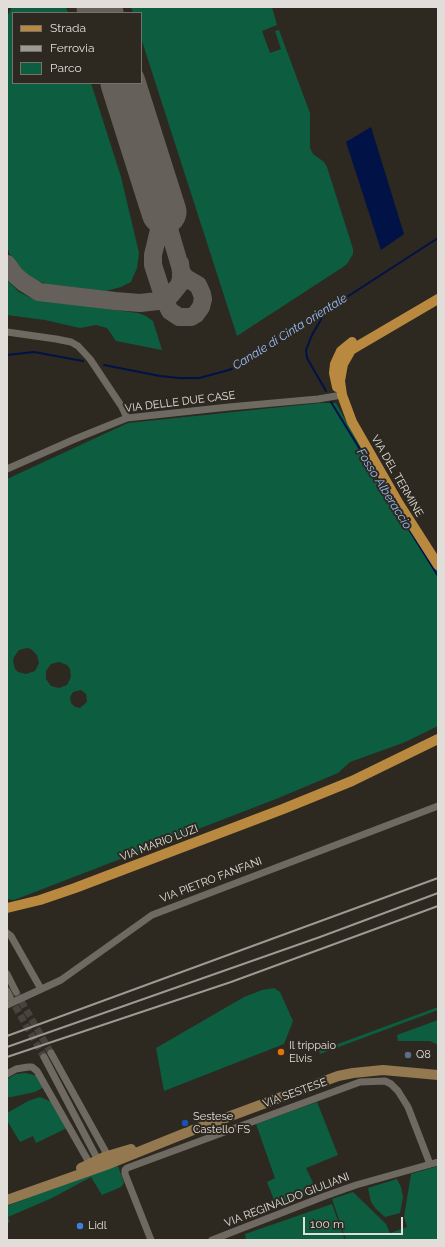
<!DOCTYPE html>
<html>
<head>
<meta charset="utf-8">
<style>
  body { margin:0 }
  #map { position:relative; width:445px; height:1247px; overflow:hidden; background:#2d2921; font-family:Raleway,sans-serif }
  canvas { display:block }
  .frame { position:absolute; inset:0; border:8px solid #e1ded9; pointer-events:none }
  .legend { position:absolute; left:12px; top:12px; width:130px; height:72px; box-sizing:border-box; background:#2d2921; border:1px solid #75716b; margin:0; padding:5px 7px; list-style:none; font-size:12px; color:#e1ded9 }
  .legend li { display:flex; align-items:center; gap:8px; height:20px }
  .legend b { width:20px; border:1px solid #75716b }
  .scale { position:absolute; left:303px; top:1217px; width:100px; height:18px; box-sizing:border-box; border:2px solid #e1ded9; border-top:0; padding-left:5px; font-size:12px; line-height:14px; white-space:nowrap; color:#e1ded9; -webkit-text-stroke:3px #2d2921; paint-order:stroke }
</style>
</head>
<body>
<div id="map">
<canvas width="445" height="1247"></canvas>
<div class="frame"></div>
<ul class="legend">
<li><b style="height:5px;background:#ba8940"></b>Strada</li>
<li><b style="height:5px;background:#9d9993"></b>Ferrovia</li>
<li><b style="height:11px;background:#0d5d41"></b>Parco</li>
</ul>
<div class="scale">100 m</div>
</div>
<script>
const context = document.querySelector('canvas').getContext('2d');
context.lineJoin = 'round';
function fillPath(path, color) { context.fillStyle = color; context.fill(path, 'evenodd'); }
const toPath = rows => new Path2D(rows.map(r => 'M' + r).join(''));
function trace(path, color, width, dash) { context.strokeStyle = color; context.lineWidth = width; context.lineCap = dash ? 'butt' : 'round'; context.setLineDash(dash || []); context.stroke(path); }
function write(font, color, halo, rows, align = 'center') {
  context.font = font + ' Raleway,sans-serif'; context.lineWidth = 4; context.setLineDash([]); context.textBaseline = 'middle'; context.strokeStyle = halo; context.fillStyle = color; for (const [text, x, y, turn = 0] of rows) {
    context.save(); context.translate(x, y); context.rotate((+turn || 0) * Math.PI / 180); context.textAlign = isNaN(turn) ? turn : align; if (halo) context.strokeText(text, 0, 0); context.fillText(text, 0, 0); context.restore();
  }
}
const green = toPath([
  [12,7,66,7,68,13,13,13,13,83,91,83,121,177,139,253,137,268,131,282,121,287,106,291,46,284,33,279,17,267,12,260,8,249,7,17],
  [131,7,272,7,277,25,262,31,270,53,281,49,275,31,279,30,310,113,310,148,313,154,324,162,327,167,353,249,353,254,347,264,343,267,237,336,141,38,141,13,133,13],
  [7,280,19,292,29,297,39,300,138,313,146,316,153,321,162,350,116,341,107,328,96,325,80,328,45,320,7,315],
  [320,403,336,403,357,441,438,570,438,726,403,743,350,762,338,773,276,799,14,900,7,899,7,479,128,423],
  [27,648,31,649,37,655,39,663,35,671,26,674,18,672,15,669,13,661,14,657,19,650],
  [59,662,67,665,70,669,71,677,67,685,59,688,51,686,46,679,46,671,51,664],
  [81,690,86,694,87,702,80,708,75,707,71,703,70,697,73,692],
  [274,988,280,992,293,1021,284,1044,164,1091,156,1048,244,997,262,990],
  [438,1007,438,1010,320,1054,319,1051],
  [438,1020,438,1045,430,1041,398,1041,397,1035],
  [25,1073,38,1076,44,1087,35,1092,11,1097,7,1097,7,1079,16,1074],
  [40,1097,52,1102,67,1128,36,1143,33,1136,20,1142,8,1122,7,1113,28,1101],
  [317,1102,338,1155,306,1168,317,1191,276,1205,267,1182,275,1178,256,1124],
  [118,1166,124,1183,121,1187,102,1195,91,1177,52,1198,8,1217,10,1222,7,1223,7,1206,93,1172],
  [438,1166,438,1240,346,1240,332,1199,353,1192,386,1224,390,1233,407,1227,404,1217,411,1174],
  [397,1179,401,1187,403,1197,400,1213,385,1217,376,1209,371,1202,368,1188],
  [332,1204,345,1240,246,1240,245,1234]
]);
const water = toPath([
  [371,127,404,234,381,250,346,142]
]);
const stream = toPath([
  [7,355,34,352,83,361],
  [104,365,160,376,179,378,199,378,229,370,251,359,438,238],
  [326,391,307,358,306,350,312,335,327,309],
  [331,402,391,500],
  [407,526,438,576]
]);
const taxiway = toPath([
  [155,184,160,204,162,217,153,255,153,265,164,299,170,311,179,317,191,317,196,314,201,307,203,299,202,294,198,285,186,278,182,273,164,212],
  [7,264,15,275,23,282,39,292,115,301,140,303,158,301,171,295,179,285,181,279,181,272,180,263]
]);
const runway = toPath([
  [99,7,101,13],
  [123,83,164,212]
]);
const streetTunnel = toPath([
  [16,992,51,1053],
  [10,997,44,1057]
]);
const street = toPath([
  [7,332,56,339,71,342,78,346,90,359,122,407,127,418],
  [7,469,75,439,127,418,229,407,318,399,342,395],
  [7,933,11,936,41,989],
  [7,974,16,992],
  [7,991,10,997],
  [7,1005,61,980,152,915,438,806],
  [51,1053,108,1156,104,1158],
  [44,1057,98,1160,102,1159],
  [7,1074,16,1069,28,1067,32,1067,37,1071,90,1164],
  [151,1240,125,1174,125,1170,127,1168,360,1082,385,1081,391,1084,398,1091,408,1107,430,1164],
  [212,1240,325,1196,356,1185,438,1162]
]);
const secondary = toPath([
  [81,1168,104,1157,131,1149],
  [7,1200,106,1165,193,1130,338,1076,353,1073,383,1070,438,1075]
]);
const primary = toPath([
  [438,299,351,350,343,364,340,381,342,395,352,422,399,504,438,565],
  [337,387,334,373,335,364,341,351,352,342],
  [7,908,40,900,75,888,283,809,352,781,438,739]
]);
const rail = toPath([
  [7,1036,438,878],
  [7,1047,320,937,438,893],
  [7,1057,231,982,438,906]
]);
const markers = [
  [281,1052,4,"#e8710a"],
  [408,1055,4,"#5c6f8a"],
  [185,1123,4,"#1a4fb4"],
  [80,1226,4,"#3f7fe0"]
];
const streetNames = [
  ["VIA DELLE DUE CASE",180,402,-7],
  ["VIA DEL TERMINE",397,476,60],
  ["VIA MARIO LUZI",159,843,-21],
  ["VIA PIETRO FANFANI",211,880,-21],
  ["VIA SESTESE",295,1093,-20],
  ["VIA REGINALDO GIULIANI",287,1200,-21]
];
const poiNames = [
  ["Il trippaio",289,1046],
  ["Elvis",289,1059],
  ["Q8",416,1055],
  ["Sestese",193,1117],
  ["Castello FS",193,1130],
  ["Lidl",88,1226]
];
const waterNames = [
  ["Canale di Cinta orientale",290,332,-32],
  ["Fosso Alberaccio",384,489,58]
];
fillPath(green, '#0d5d41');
fillPath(water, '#001246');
trace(stream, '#001246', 2);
trace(taxiway, '#65615a', 18);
trace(runway, '#65615a', 45);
trace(streetTunnel, '#48443d', 7, [7, 3.5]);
trace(street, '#6f6a61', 7);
trace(secondary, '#947950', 10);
trace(primary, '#ba8940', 10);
trace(rail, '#9d9993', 2);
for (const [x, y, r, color] of markers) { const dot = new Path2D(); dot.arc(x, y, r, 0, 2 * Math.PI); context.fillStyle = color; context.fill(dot); trace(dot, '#2d2921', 1.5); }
write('11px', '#e1ded9', '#2d2921', streetNames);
write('11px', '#e1ded9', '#2d2921', poiNames, 'left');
write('italic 12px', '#9bc0fc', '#2d2921', waterNames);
</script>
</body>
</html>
